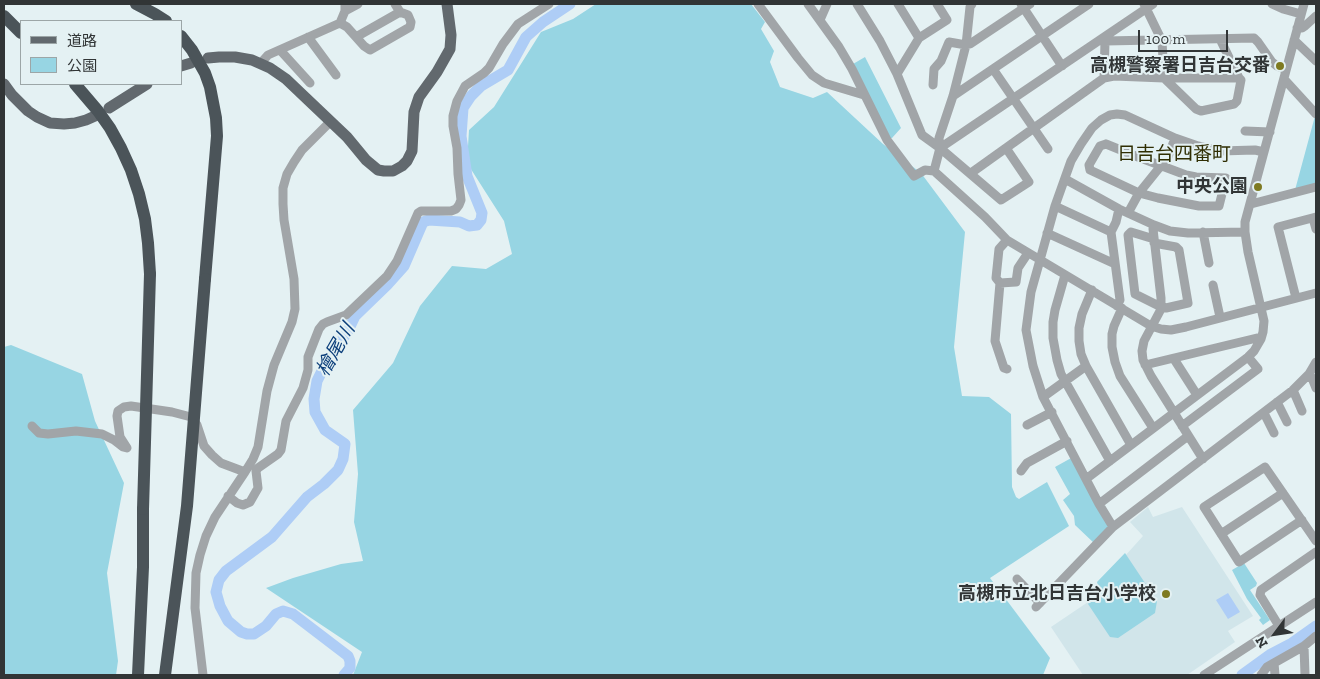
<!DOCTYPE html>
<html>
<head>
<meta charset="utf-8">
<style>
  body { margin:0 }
  #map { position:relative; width:1320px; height:679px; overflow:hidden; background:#e4f1f3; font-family:"Zilla Slab","Noto Sans JP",serif }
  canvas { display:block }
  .frame { position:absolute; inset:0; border:5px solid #313536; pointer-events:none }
  .legend { position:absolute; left:20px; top:20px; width:162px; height:65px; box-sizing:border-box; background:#e4f1f3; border:1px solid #9ca6a7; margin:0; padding:6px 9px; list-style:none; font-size:15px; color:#313536 }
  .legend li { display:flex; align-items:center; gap:10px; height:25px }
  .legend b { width:25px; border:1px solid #9ca6a7 }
  .north { position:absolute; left:1250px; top:609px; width:50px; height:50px; -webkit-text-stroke:4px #e4f1f3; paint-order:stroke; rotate:239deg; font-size:14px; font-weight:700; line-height:20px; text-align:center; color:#313536 }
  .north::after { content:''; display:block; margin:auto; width:18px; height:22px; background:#313536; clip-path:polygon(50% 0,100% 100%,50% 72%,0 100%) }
  .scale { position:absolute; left:1138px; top:30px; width:90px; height:22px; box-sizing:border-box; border:2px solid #313536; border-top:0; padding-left:6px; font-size:15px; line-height:18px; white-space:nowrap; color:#313536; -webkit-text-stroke:4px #e4f1f3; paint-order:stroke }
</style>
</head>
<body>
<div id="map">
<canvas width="1320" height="679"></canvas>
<div class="frame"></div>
<ul class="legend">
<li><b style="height:6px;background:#62696e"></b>道路</li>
<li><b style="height:14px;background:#97d5e3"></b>公園</li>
</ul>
<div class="north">N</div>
<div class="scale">100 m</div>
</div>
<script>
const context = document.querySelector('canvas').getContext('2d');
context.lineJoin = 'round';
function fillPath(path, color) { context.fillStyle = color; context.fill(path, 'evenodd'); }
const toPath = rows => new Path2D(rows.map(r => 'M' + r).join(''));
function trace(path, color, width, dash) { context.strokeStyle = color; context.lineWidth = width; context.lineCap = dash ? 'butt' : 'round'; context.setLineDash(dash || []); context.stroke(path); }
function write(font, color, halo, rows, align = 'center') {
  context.font = font + ' "Zilla Slab","Noto Sans JP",serif'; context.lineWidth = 4; context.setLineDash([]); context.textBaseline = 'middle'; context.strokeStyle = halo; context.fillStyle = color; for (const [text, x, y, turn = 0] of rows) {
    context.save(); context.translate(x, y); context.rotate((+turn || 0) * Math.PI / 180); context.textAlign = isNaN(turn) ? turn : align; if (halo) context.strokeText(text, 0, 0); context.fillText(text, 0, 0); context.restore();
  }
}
const built = toPath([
  [1148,507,1153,517,1182,507,1253,616,1228,631,1235,642,1187,675,1083,675,1051,627,1088,602,1098,587,1098,583,1115,567,1143,536,1130,522]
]);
const green = toPath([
  [596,4,751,4,765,22,761,29,774,51,770,62,780,87,813,98,827,92,883,144,921,173,965,232,954,347,962,396,989,397,1011,414,1012,487,1016,497,1019,499,1047,482,1069,526,990,578,1050,658,1043,675,353,675,362,652,266,588,293,578,341,564,363,561,354,522,358,474,353,410,393,363,420,306,452,266,486,269,512,254,504,221,467,163,469,130,494,107,541,32,573,19],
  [865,57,901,128,892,138,890,138,853,64],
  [1315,116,1316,184,1295,190],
  [11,345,82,374,95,421,124,483,107,573,118,661,116,675,4,675,4,347],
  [1073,457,1109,526,1095,544,1075,525,1074,516,1063,500,1070,494,1055,467],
  [1125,553,1157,601,1155,613,1118,638,1110,637,1088,604,1099,589,1097,582],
  [1244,563,1257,583,1256,586,1250,590,1270,620,1263,625,1259,620,1261,618,1247,599,1232,570]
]);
const water = toPath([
  [1228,593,1240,612,1228,619,1216,600]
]);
const river = toPath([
  [344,675,350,668,350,661,348,656,293,614,283,611,276,614,266,626,254,634,247,634,241,632,228,621,220,606,216,592,219,580,226,571,272,537,307,497,324,484,338,470,343,459,345,444,325,430,315,412,314,399,317,381,326,363,348,331,355,316,387,285,404,266,423,222,429,220,460,222,469,226,477,225,481,220,482,213,467,176,461,136,463,108,471,96,481,86,508,70,526,37,543,22,570,4],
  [1242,675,1271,654,1292,643,1316,626]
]);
const minor = toPath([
  [758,4,798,58,812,75,824,83,864,95],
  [808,4,839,47,852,69,887,140,914,176,925,170,934,171],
  [857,4,880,41,897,74,922,135,940,148,1001,200,1029,182,1006,148],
  [898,4,919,38],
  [972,4,970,7,966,45,953,96,939,138,940,148,934,171,985,217,1007,240,1151,326,1161,329,1171,330,1186,327,1316,293],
  [1021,4,1062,66],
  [1144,4,1162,41,1164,78,1196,109,1201,111,1234,104,1237,101,1241,80,1239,78],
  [1272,4,1283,9,1301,14],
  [345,11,358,4],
  [820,20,827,4],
  [340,23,347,27,364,46,370,50,410,27,411,22,408,15,400,12,395,4],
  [1297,28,1302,28,1305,26,1316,16],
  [308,37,336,75],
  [356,37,400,12],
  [1100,40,1105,41,1254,38,1258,42,1272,62,1277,66,1286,70],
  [1294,40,1316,61],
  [280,50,310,83],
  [260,64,268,55,340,23,345,11,345,4],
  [993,69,1048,149],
  [897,74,919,38,947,20,937,4],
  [1104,78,1105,41],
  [1284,79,1316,114],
  [933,85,934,69,941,61,949,42,966,45,970,44,1030,4],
  [953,96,1089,4],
  [1245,131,1270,132],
  [1106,144,1138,157,1186,175,1196,177,1226,178,1219,206,1199,206,1158,198,1139,193,1090,170,1089,165,1100,146,1106,144],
  [940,148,1153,4],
  [971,173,1104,78,1114,76,1164,78,1239,78,1220,39],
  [1065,179,1119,209,1154,225,1170,231,1188,233,1245,232],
  [1251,204,1316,187],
  [1055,206,1111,232],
  [1128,213,1139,193,1168,157,1175,138],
  [1313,218,1316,229],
  [1154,225,1153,229,1161,298,1161,307,1160,311,1144,341,1142,351,1143,360,1151,376,1203,459],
  [1203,232,1209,263],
  [1047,233,1115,264],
  [1154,239,1131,232,1128,235,1135,294,1161,307,1166,308,1188,303,1179,250,1176,247,1154,243],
  [1007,240,999,249,996,278,1000,283,995,341,1004,368,1007,369],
  [1065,275,1055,310,1053,322,1053,338,1057,360,1061,374,1065,381,1110,461],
  [1000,283,1016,282,1018,268,1028,253],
  [1213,285,1220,317],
  [1092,290,1082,314,1079,328,1079,341,1081,354,1086,366,1131,445],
  [1296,298,1278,227,1316,217],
  [1117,306,1120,300,1111,232,1116,222,1119,209],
  [1122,308,1114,326,1112,334,1112,347,1115,362,1120,376,1153,428],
  [1174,359,1197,395],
  [1145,365,1257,338,1261,339],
  [1309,374,1312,378,1316,388],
  [1293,390,1302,411],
  [1043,397,1086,366],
  [1277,402,1287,422],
  [1264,413,1274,433],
  [1027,425,1052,412],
  [32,426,39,433,48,434,76,431,102,434,114,440,123,447,127,448,120,437,117,416,118,411,124,407,131,406,172,412,191,417,197,425,204,446,212,455,221,463,245,472],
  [1182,426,1258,369,1248,357],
  [1021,471,1027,463,1067,441],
  [1086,479,1248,357,1254,351,1261,339,1263,332,1264,321,1248,252,1245,232,1245,222,1304,4],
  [228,496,237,503,243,505,250,502,258,488,256,471,258,468,278,454,281,450,286,421,303,388,308,370,308,357,319,329,323,324,327,322,346,315,387,276,397,261,418,213,421,211,451,211,456,209,459,205,461,200,458,174,457,148,453,126,453,116,457,101,465,86,484,73,489,68,503,44,518,24,549,4],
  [1099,504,1188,436],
  [1302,520,1239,562,1204,507,1265,467,1316,541],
  [1113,527,1099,504,1043,397,1033,366,1026,330,1031,292,1040,260,1055,206,1071,161,1081,144,1092,128,1101,120,1110,115,1117,114,1125,115,1175,138,1198,146,1220,151,1255,150,1264,152],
  [1221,534,1283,493],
  [1017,579,1040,603],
  [1036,607,1113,527,1293,390,1309,374,1316,362],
  [1279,626,1260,595,1261,590,1316,552],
  [1304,646,1305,675],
  [203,675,195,608,196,573,200,555,206,536,215,517,245,472,253,459,258,447,267,391,274,365,292,322,295,309,294,279,284,220,283,204,283,188,287,174,294,162,302,150,330,122],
  [1204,675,1316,602],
  [1261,675,1267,667,1274,663],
  [1275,675,1274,663,1304,646,1316,636]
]);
const major = toPath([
  [208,58,219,57,235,57,252,60,270,68,286,79,307,99,347,137,366,160,378,170,384,171,393,171,402,166,407,161,412,151,414,112,419,97,437,72,450,49,451,35,447,4],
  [181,66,191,63],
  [4,84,12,95,28,111,37,117,50,123,64,124,75,123,86,120,95,116],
  [109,108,147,84]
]);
const highway = toPath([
  [136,4,155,14,166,21],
  [4,16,21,33],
  [181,36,192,50,205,73,210,87,216,118,217,136,205,279],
  [75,84,98,111,110,128,121,148,131,170,139,194,145,219,148,243,150,274],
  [138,675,143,567,143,509]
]);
const highwayBridge = toPath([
  [143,509,150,274],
  [165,675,187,506,205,279]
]);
const markers = [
  [1280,66,5,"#7e7a21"],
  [1258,187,5,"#7e7a21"],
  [1166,594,5,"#7e7a21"]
];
const poiNames = [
  ["高槻警察署日吉台交番",1270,66],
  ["中央公園",1248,187],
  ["高槻市立北日吉台小学校",1156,594]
];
const neighbourhoodNames = [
  ["日吉台四番町",1174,155]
];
const waterNames = [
  ["檜尾川",336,350,-60]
];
fillPath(built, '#d1e5ea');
fillPath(green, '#97d5e3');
fillPath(water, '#aecdf6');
trace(river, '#aecdf6', 11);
trace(minor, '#a1a5a8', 9);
trace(major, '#62696e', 11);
trace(highway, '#4b5459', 12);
trace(highwayBridge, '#4b5459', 12);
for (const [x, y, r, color] of markers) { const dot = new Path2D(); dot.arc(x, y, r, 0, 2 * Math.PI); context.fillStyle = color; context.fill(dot); trace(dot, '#e4f1f3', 2); }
write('bold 18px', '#313536', '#e4f1f3', poiNames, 'right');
write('19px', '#2f2e03', '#e4f1f3', neighbourhoodNames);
write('italic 19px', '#0c3f7b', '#e4f1f3', waterNames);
</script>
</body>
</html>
